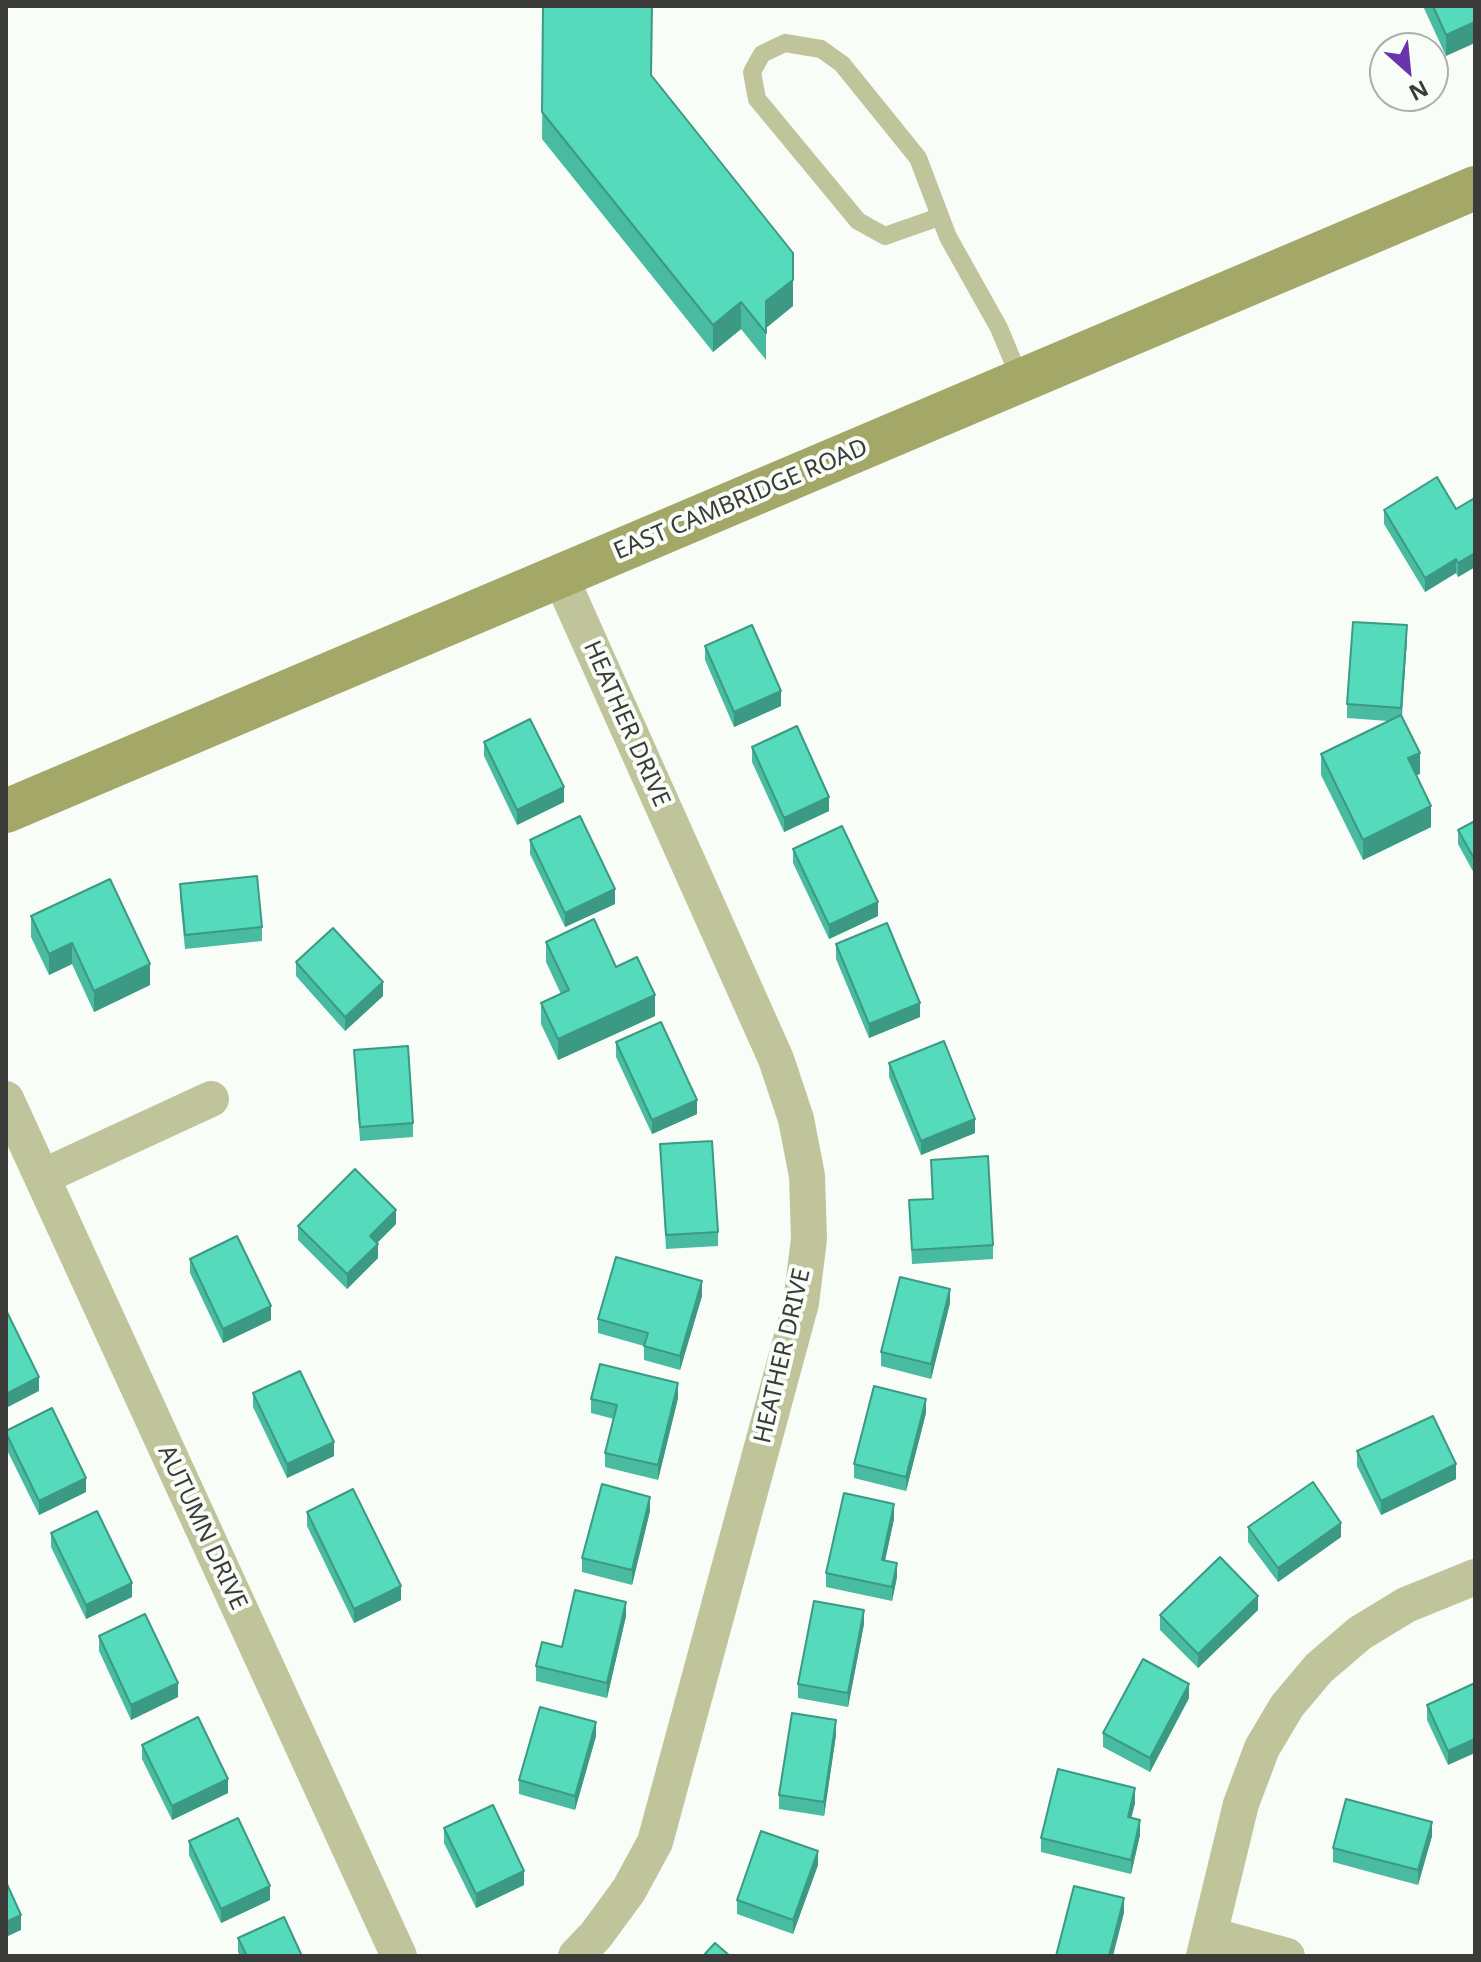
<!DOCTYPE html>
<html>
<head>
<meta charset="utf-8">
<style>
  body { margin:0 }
  #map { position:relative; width:1481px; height:1962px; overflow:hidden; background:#f8fdf7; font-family:"Noto Sans",sans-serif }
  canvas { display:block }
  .frame { position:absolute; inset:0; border:8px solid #3b3c3a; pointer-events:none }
  .north { position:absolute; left:1369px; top:32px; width:80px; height:80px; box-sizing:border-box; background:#f8fdf7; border:2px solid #acb0ab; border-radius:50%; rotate:153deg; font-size:22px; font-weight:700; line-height:32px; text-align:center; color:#3b3c3a }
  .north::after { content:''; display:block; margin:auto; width:28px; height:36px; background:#6835ac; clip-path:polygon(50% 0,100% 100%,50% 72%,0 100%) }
</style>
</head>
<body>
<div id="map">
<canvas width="1481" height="1962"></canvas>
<div class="frame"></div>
<div class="north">N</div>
</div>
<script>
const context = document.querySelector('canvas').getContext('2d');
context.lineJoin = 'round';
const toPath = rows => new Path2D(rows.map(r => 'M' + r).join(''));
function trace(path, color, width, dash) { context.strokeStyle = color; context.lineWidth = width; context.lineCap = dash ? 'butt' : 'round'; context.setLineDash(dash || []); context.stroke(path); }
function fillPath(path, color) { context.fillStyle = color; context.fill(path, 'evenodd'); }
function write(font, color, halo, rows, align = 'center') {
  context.font = font + ' "Noto Sans",sans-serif'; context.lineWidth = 8; context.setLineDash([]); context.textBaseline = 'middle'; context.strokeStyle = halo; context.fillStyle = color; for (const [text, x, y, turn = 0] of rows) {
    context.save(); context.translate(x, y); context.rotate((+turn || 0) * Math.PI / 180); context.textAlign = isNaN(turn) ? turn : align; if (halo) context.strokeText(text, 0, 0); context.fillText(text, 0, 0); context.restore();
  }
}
const lane = toPath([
  [939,217,885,236,858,221,757,99,752,72,762,54,785,43,821,49,842,64,918,158,948,237,999,328,1021,381]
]);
const street = toPath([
  [560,576,776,1059,796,1119,807,1176,809,1239,801,1303,655,1842,629,1890,596,1935,576,1956],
  [6,1099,399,1956],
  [42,1177,211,1099],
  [1209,1935,1287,1956],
  [1204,1956,1241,1804,1262,1748,1287,1706,1319,1668,1360,1633,1406,1605,1475,1577]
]);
const secondary = toPath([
  [6,811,1475,188]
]);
const wall = toPath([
  [543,6,651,75,793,306,766,328,766,360,741,329,713,352,542,139],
  [1423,6,1475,6,1446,56],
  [1475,502,1475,567,1458,577,1456,573,1425,592,1384,524,1384,510,1456,509],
  [1407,639,1402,716,1420,774,1416,775,1431,827,1363,860,1321,775,1321,754,1388,721,1347,718,1347,704],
  [705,646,781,706,734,727,705,660],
  [484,742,564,802,517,825,484,756],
  [752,747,829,811,784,832,752,762],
  [1475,821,1475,875,1458,844,1458,830],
  [530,840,615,904,565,927,530,854],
  [793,849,878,916,829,939,793,863],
  [180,884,262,927,262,941,185,949,180,898],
  [31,916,150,985,94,1012,72,964,49,975,31,937],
  [546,942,616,967,655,1016,558,1060,541,1024,541,1003,561,994,546,962],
  [836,944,920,1017,869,1038,836,959],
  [296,962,383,996,345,1031,296,976],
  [616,1042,697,1114,652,1134,616,1057],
  [354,1050,413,1123,413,1137,360,1141],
  [889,1063,975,1133,921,1155,889,1077],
  [660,1144,718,1232,718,1246,666,1249],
  [931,1160,993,1245,993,1259,912,1264,909,1200,932,1199],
  [396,1224,377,1243,378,1258,347,1289,298,1240,298,1226],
  [190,1259,271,1320,223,1343,190,1273],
  [702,1296,680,1370,644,1360,644,1346,598,1333,598,1319],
  [950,1303,931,1379,881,1366,881,1352],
  [253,1393,334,1456,287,1478,253,1407],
  [678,1398,658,1480,605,1467,605,1453,614,1419,591,1413,591,1399],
  [926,1413,906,1491,854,1478,854,1464],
  [6,1431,86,1492,39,1515,6,1448],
  [1357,1451,1456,1479,1381,1515,1357,1466],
  [650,1511,632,1585,582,1572,582,1558],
  [307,1512,401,1600,354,1623,307,1526],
  [894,1519,885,1561,897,1577,892,1601,826,1587,826,1573],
  [1248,1527,1341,1537,1278,1582,1248,1542],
  [51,1533,132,1597,86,1619,51,1547],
  [1258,1610,1198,1668,1160,1630,1160,1615],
  [626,1616,607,1698,536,1681,536,1666,562,1647],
  [864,1624,848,1707,798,1698,798,1684],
  [99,1636,178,1697,131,1720,99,1651],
  [1475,1683,1448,1765,1427,1720,1427,1705],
  [1189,1698,1150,1772,1103,1747,1103,1733],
  [836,1735,824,1816,779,1809,779,1795],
  [596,1736,575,1810,519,1794,519,1780],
  [142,1745,228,1793,172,1820,142,1759],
  [1135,1803,1131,1818,1140,1835,1131,1874,1041,1852,1041,1838],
  [444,1828,524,1885,476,1908,444,1843],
  [1432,1836,1418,1885,1333,1862,1333,1848],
  [189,1841,270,1900,221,1923,189,1855],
  [818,1865,793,1934,737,1914,737,1900],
  [238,1938,302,1956,240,1956,238,1952]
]);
const shadedWall = toPath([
  [1475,22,1475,43,1446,56,1446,35],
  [793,253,793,306,766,328,766,360,766,301],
  [741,302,741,329,713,352,713,325],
  [1475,553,1475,567,1458,577,1458,563],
  [1456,559,1456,573,1425,592,1425,578],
  [1407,625,1407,639,1401,722,1401,708],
  [781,691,781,706,734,727,734,712],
  [1420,753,1420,774,1408,779,1408,758],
  [564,787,564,802,517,825,517,810],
  [829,797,829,811,784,832,784,818],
  [1431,806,1431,827,1363,860,1363,840],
  [615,889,615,904,565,927,565,913],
  [878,902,878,916,829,939,829,925],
  [72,943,72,964,49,975,49,954],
  [150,964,150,985,94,1012,94,991],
  [383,982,383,996,345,1031,345,1017],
  [655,995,655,1016,558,1060,558,1039],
  [920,1003,920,1017,869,1038,869,1024],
  [697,1100,697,1114,652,1134,652,1120],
  [975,1119,975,1133,921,1155,921,1141],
  [396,1210,396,1224,370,1250,370,1236],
  [378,1244,378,1258,347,1289,347,1274],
  [702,1281,702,1296,680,1370,680,1356],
  [950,1289,950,1303,931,1379,931,1364],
  [271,1306,271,1320,223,1343,223,1329],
  [39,1377,39,1391,6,1408,6,1394],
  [678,1383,678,1398,658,1480,658,1465],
  [926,1399,926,1413,906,1491,906,1477],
  [334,1442,334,1456,287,1478,287,1464],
  [1456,1464,1456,1479,1381,1515,1381,1501],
  [86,1478,86,1492,39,1515,39,1501],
  [650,1497,650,1511,632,1585,632,1570],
  [894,1504,894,1519,882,1574,882,1560],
  [1341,1523,1341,1537,1278,1582,1278,1568],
  [897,1563,897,1577,892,1601,892,1587],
  [132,1583,132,1597,86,1619,86,1605],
  [401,1586,401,1600,354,1623,354,1609],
  [1258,1596,1258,1610,1198,1668,1198,1654],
  [626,1602,626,1616,607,1698,607,1683],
  [864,1610,864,1624,848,1707,848,1693],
  [178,1683,178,1697,131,1720,131,1705],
  [1189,1684,1189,1698,1150,1772,1150,1758],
  [836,1720,836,1735,824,1816,824,1802],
  [596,1722,596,1736,575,1810,575,1796],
  [1475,1739,1475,1753,1448,1765,1448,1751],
  [228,1779,228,1793,172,1820,172,1806],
  [1135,1788,1135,1803,1128,1831,1128,1817],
  [1140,1820,1140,1835,1131,1874,1131,1860],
  [1432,1822,1432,1836,1418,1885,1418,1870],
  [818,1851,818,1865,793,1934,793,1920],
  [524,1871,524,1885,476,1908,476,1894],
  [270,1886,270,1900,221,1923,221,1909],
  [1124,1898,1124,1913,1113,1956,1109,1956],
  [21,1915,21,1930,6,1937,6,1922]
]);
const building = toPath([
  [543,6,652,6,651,75,793,253,793,280,766,301,766,333,741,302,713,325,542,112,543,6],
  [1433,6,1475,6,1475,22,1446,35,1433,6],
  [1437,477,1456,509,1473,499,1475,502,1475,553,1458,563,1456,559,1425,578,1384,510,1437,477],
  [1353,622,1407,625,1401,708,1347,704,1353,622],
  [752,625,781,691,734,712,705,646,752,625],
  [1401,715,1420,753,1408,758,1431,806,1363,840,1321,754,1401,715],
  [530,719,564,787,517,810,484,742,530,719],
  [797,726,829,797,784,818,752,747,797,726],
  [580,816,615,889,565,913,530,840,580,816],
  [1475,821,1475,860,1458,830,1475,821],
  [842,826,878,902,829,925,793,849,842,826],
  [257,876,262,927,185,935,180,884,257,876],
  [110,879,150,964,94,991,72,943,49,954,31,916,110,879],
  [594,919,616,967,637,957,655,995,558,1039,541,1003,569,990,546,942,594,919],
  [887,923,920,1003,869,1024,836,944,887,923],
  [333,928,383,982,345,1017,296,962,333,928],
  [661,1022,697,1100,652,1120,616,1042,661,1022],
  [944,1041,975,1119,921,1141,889,1063,944,1041],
  [408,1046,413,1123,360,1127,354,1050,408,1046],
  [712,1141,718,1232,666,1235,660,1144,712,1141],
  [988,1156,993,1245,912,1250,909,1200,933,1199,931,1160,988,1156],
  [355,1169,396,1210,370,1236,378,1244,347,1274,298,1226,355,1169],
  [237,1236,271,1306,223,1329,190,1259,237,1236],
  [616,1257,702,1281,680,1356,644,1346,648,1333,598,1319,616,1257],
  [900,1277,950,1289,931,1364,881,1352,900,1277],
  [6,1310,39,1377,6,1394,6,1310],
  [600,1364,678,1383,658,1465,605,1453,617,1405,591,1399,600,1364],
  [300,1371,334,1442,287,1464,253,1393,300,1371],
  [874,1386,926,1399,906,1477,854,1464,874,1386],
  [52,1408,86,1478,39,1501,6,1433,6,1431,52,1408],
  [1433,1416,1456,1464,1381,1501,1357,1451,1433,1416],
  [1313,1482,1341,1523,1278,1568,1248,1527,1313,1482],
  [602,1484,650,1497,632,1570,582,1558,602,1484],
  [353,1489,401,1586,354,1609,307,1512,353,1489],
  [844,1493,894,1504,882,1560,897,1563,892,1587,826,1573,844,1493],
  [97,1511,132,1583,86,1605,51,1533,97,1511],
  [1220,1557,1258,1596,1198,1654,1160,1615,1220,1557],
  [575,1590,626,1602,607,1683,536,1666,542,1642,562,1647,575,1590],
  [814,1601,864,1610,848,1693,798,1684,814,1601],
  [145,1614,178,1683,131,1705,99,1636,145,1614],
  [1143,1659,1189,1684,1150,1758,1103,1733,1143,1659],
  [1475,1683,1475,1739,1448,1751,1427,1705,1475,1683],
  [540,1707,596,1722,575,1796,519,1780,540,1707],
  [792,1713,836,1720,824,1802,779,1795,792,1713],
  [198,1717,228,1779,172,1806,142,1745,198,1717],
  [1058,1769,1135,1788,1128,1817,1140,1820,1131,1860,1041,1838,1058,1769],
  [1346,1799,1432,1822,1418,1870,1333,1848,1346,1799],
  [493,1805,524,1871,476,1894,444,1828,493,1805],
  [238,1818,270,1886,221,1909,189,1841,238,1818],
  [761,1831,818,1851,793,1920,737,1900,761,1831],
  [6,1882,21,1915,6,1922,6,1882],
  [1074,1886,1124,1898,1109,1956,1056,1956,1074,1886],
  [284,1917,302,1956,247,1956,238,1938,284,1917],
  [715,1943,730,1956,703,1956,715,1943]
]);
const streetNames = [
  ["EAST CAMBRIDGE ROAD",741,500,-23],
  ["HEATHER DRIVE",626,724,66],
  ["HEATHER DRIVE",783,1356,-77],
  ["AUTUMN DRIVE",202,1528,65]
];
trace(lane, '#bfc49b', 18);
trace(street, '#bfc49b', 36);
trace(secondary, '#a3a869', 44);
fillPath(wall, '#49bba1');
fillPath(shadedWall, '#3c9983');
fillPath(building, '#55dabb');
trace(building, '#3c9983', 2);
write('24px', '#3b3c3a', '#f8fdf7', streetNames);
</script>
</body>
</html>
